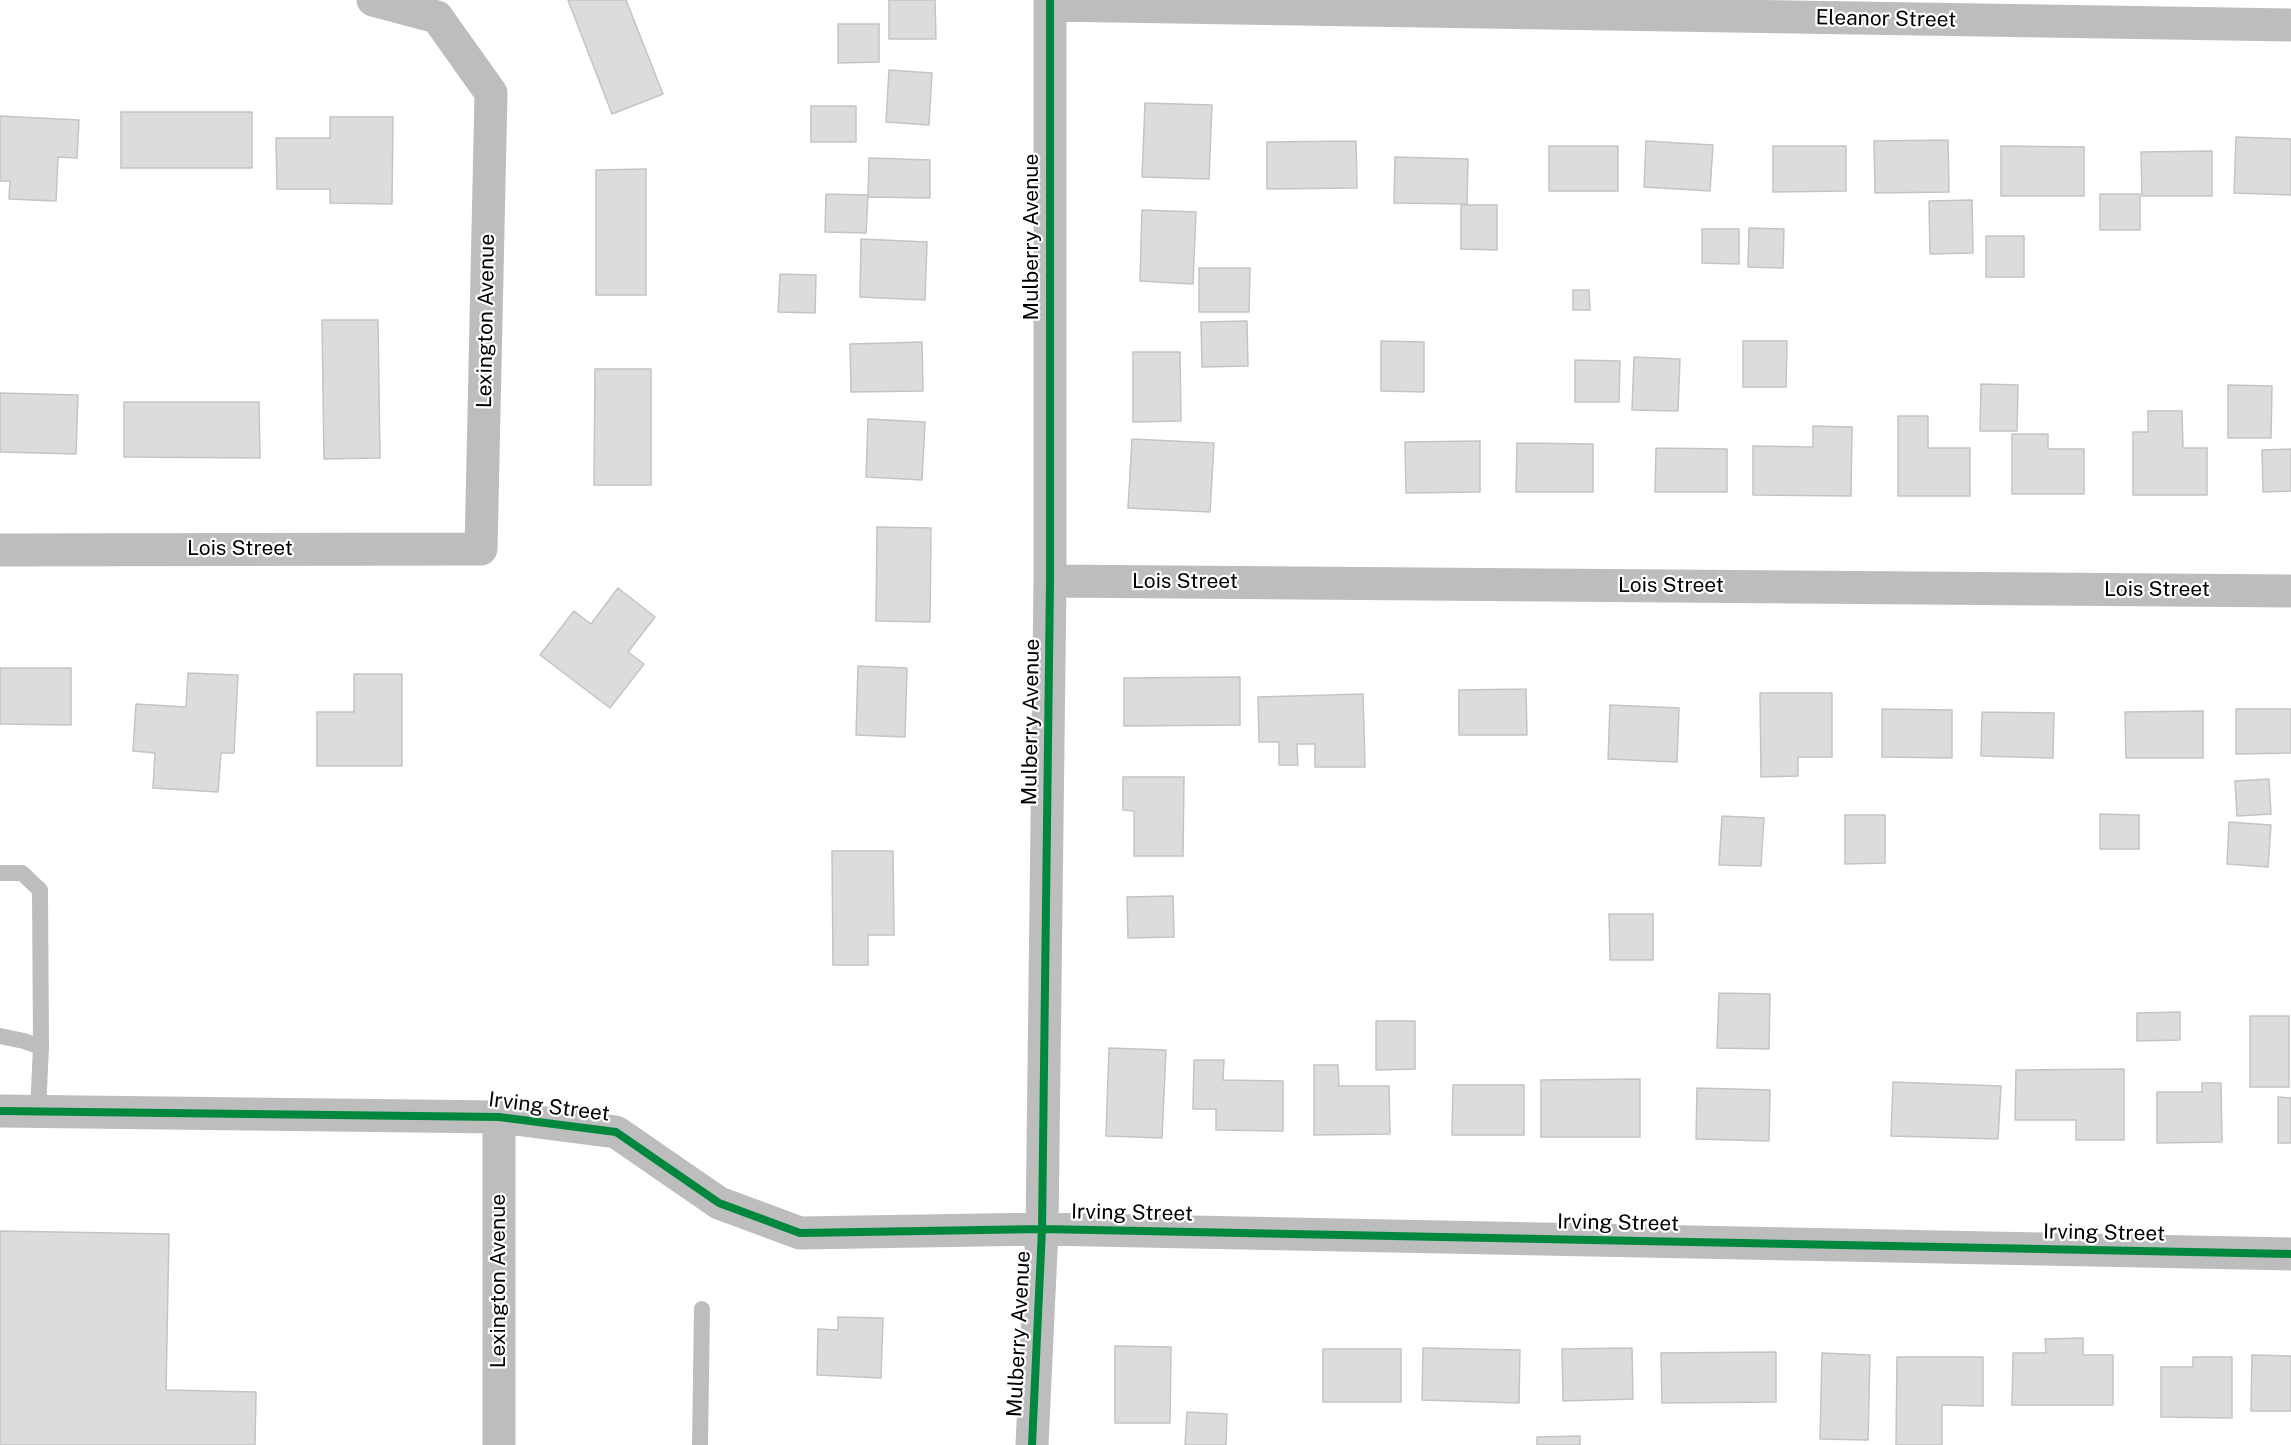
<!DOCTYPE html>
<html>
<head>
<meta charset="utf-8">
<style>
  body { margin:0 }
  canvas { display:block; background:#fff }
</style>
</head>
<body>
<canvas width="2291" height="1445"></canvas>
<script>
const context = document.querySelector('canvas').getContext('2d');
context.lineJoin = 'round';
function fillPath(path, color) { context.fillStyle = color; context.fill(path, 'evenodd'); }
const toPath = rows => new Path2D(rows.map(r => 'M' + r).join(''));
function trace(path, color, width, dash) { context.strokeStyle = color; context.lineWidth = width; context.lineCap = dash ? 'butt' : 'round'; context.setLineDash(dash || []); context.stroke(path); }
function write(font, color, halo, rows, align = 'center') {
  context.font = font + ' "Public Sans",sans-serif'; context.lineWidth = 4.5; context.setLineDash([]); context.textBaseline = 'middle'; context.strokeStyle = halo; context.fillStyle = color; for (const [text, x, y, turn = 0] of rows) {
    context.save(); context.translate(x, y); context.rotate((+turn || 0) * Math.PI / 180); context.textAlign = isNaN(turn) ? turn : align; if (halo) context.strokeText(text, 0, 0); context.fillText(text, 0, 0); context.restore();
  }
}
const building = toPath([
  [568,0,626,0,663,94,612,114,568,0],
  [889,0,935,0,936,39,889,39,889,0],
  [838,24,879,24,879,62,838,63,838,24],
  [889,70,932,73,929,125,886,122,889,70],
  [1145,103,1212,105,1209,179,1142,177,1145,103],
  [811,106,856,106,856,142,811,142,811,106],
  [121,112,252,112,252,168,121,168,121,112],
  [0,116,79,120,77,158,58,157,56,201,9,199,10,181,0,181,0,116],
  [330,117,393,117,392,204,330,203,330,189,277,189,276,138,330,138,330,117],
  [2236,137,2291,139,2291,195,2234,193,2236,137],
  [1948,140,1949,192,1875,193,1874,141,1948,140],
  [1356,141,1357,188,1267,189,1267,142,1356,141],
  [1646,141,1713,145,1710,191,1644,187,1646,141],
  [1549,146,1618,146,1618,191,1549,191,1549,146],
  [1773,146,1846,146,1846,191,1773,192,1773,146],
  [2001,146,2084,147,2084,196,2001,196,2001,146],
  [2212,151,2212,196,2142,196,2141,152,2212,151],
  [1395,157,1468,159,1467,204,1394,203,1395,157],
  [869,158,930,160,930,198,868,197,869,158],
  [646,169,646,295,596,295,596,170,646,169],
  [826,194,868,195,866,233,825,232,826,194],
  [2100,194,2140,194,2140,230,2100,230,2100,194],
  [1972,200,1973,253,1930,254,1929,201,1972,200],
  [1461,205,1497,205,1497,250,1461,249,1461,205],
  [1142,210,1196,212,1193,284,1140,281,1142,210],
  [1749,228,1784,229,1783,268,1748,267,1749,228],
  [1702,229,1739,229,1739,264,1702,263,1702,229],
  [1986,236,2024,236,2024,277,1986,277,1986,236],
  [861,239,927,242,925,300,860,297,861,239],
  [1199,268,1250,268,1249,312,1199,312,1199,268],
  [780,274,816,275,815,313,778,312,780,274],
  [1573,290,1589,290,1590,310,1573,310,1573,290],
  [322,320,378,320,380,458,324,459,322,320],
  [1247,321,1248,366,1202,367,1201,322,1247,321],
  [1381,341,1424,342,1424,392,1381,391,1381,341],
  [1743,341,1787,341,1786,387,1743,387,1743,341],
  [922,342,923,391,851,392,850,344,922,342],
  [1133,352,1180,352,1181,421,1133,422,1133,352],
  [1634,357,1680,359,1678,411,1632,410,1634,357],
  [1575,360,1620,361,1619,402,1575,402,1575,360],
  [595,369,651,369,651,485,594,485,595,369],
  [1981,384,2018,385,2017,431,1980,431,1981,384],
  [2228,385,2272,386,2271,438,2228,438,2228,385],
  [0,393,78,395,76,454,0,452,0,393],
  [124,402,259,402,260,458,124,457,124,402],
  [2148,411,2182,411,2183,448,2207,448,2207,495,2133,495,2133,432,2148,432,2148,411],
  [1898,416,1928,416,1928,448,1970,448,1970,496,1898,496,1898,416],
  [868,419,925,422,922,480,866,477,868,419],
  [1813,426,1852,427,1851,496,1753,495,1753,446,1813,447,1813,426],
  [2012,434,2048,434,2048,449,2084,449,2084,494,2012,494,2012,434],
  [1132,439,1214,443,1210,512,1128,508,1132,439],
  [1480,441,1480,492,1406,493,1405,442,1480,441],
  [1517,443,1593,444,1593,492,1516,492,1517,443],
  [1656,448,1727,449,1727,492,1655,492,1656,448],
  [2291,449,2291,491,2263,492,2262,450,2291,449],
  [877,527,931,528,930,622,876,621,877,527],
  [618,588,655,617,628,652,644,664,610,708,540,655,574,611,591,624,618,588],
  [858,666,907,668,905,737,856,735,858,666],
  [0,668,71,668,71,725,0,724,0,668],
  [188,673,238,675,234,753,221,753,218,792,153,788,155,753,133,751,136,704,186,707,188,673],
  [354,674,402,674,402,766,317,766,317,712,354,712,354,674],
  [1240,677,1240,725,1124,726,1124,678,1240,677],
  [1526,689,1527,735,1459,735,1459,690,1526,689],
  [1760,693,1832,693,1832,757,1798,757,1798,776,1761,777,1760,693],
  [1363,694,1365,767,1315,767,1315,744,1297,744,1298,765,1279,765,1279,742,1259,742,1258,697,1363,694],
  [1610,705,1679,708,1677,762,1608,759,1610,705],
  [1882,709,1952,710,1952,758,1882,757,1882,709],
  [2236,709,2291,709,2291,753,2236,754,2236,709],
  [2203,711,2203,758,2126,758,2125,712,2203,711],
  [1982,712,2054,713,2053,758,1981,756,1982,712],
  [1123,777,1184,777,1183,856,1134,856,1134,811,1123,810,1123,777],
  [2269,779,2271,814,2237,816,2235,781,2269,779],
  [2100,814,2139,815,2139,849,2100,849,2100,814],
  [1845,815,1885,815,1885,863,1845,864,1845,815],
  [1722,816,1764,818,1761,866,1719,865,1722,816],
  [2229,822,2271,825,2268,867,2227,864,2229,822],
  [832,851,893,851,894,935,868,935,868,965,833,965,832,851],
  [1173,896,1174,937,1128,938,1127,897,1173,896],
  [1609,914,1653,914,1653,960,1610,960,1609,914],
  [1719,993,1770,994,1769,1049,1717,1048,1719,993],
  [2180,1012,2180,1040,2137,1041,2137,1013,2180,1012],
  [2250,1016,2289,1016,2289,1087,2250,1087,2250,1016],
  [1376,1021,1415,1021,1415,1069,1376,1070,1376,1021],
  [1109,1048,1166,1050,1162,1138,1106,1136,1109,1048],
  [1194,1060,1224,1060,1223,1080,1283,1081,1283,1131,1216,1130,1216,1109,1193,1109,1194,1060],
  [1314,1065,1338,1065,1339,1086,1389,1086,1390,1134,1314,1135,1314,1065],
  [2124,1069,2124,1140,2076,1140,2076,1120,2015,1120,2016,1070,2124,1069],
  [1640,1079,1640,1137,1541,1137,1541,1080,1640,1079],
  [1893,1082,2001,1086,1998,1139,1891,1136,1893,1082],
  [2202,1083,2221,1083,2222,1142,2157,1143,2157,1092,2202,1092,2202,1083],
  [1453,1085,1524,1085,1524,1135,1452,1135,1453,1085],
  [1697,1088,1770,1090,1769,1141,1696,1139,1697,1088],
  [2278,1097,2291,1098,2291,1143,2278,1143,2278,1097],
  [0,1231,169,1234,166,1390,256,1392,255,1445,0,1445,0,1231],
  [838,1317,883,1318,881,1378,817,1375,818,1329,838,1330,838,1317],
  [2083,1338,2083,1355,2113,1355,2113,1405,2012,1405,2013,1353,2046,1353,2045,1339,2083,1338],
  [1115,1346,1171,1347,1170,1423,1115,1423,1115,1346],
  [1423,1348,1520,1350,1519,1403,1422,1400,1423,1348],
  [1632,1348,1633,1399,1563,1401,1562,1349,1632,1348],
  [1323,1349,1401,1349,1401,1402,1323,1402,1323,1349],
  [1776,1352,1776,1402,1662,1403,1661,1353,1776,1352],
  [1822,1353,1870,1355,1868,1440,1820,1439,1822,1353],
  [2252,1355,2291,1356,2291,1411,2251,1411,2252,1355],
  [1897,1357,1983,1357,1983,1406,1942,1405,1942,1445,1896,1445,1897,1357],
  [2193,1357,2232,1357,2232,1418,2161,1417,2161,1367,2193,1367,2193,1357],
  [1187,1412,1227,1414,1226,1445,1185,1445,1187,1412],
  [1580,1436,1580,1445,1537,1445,1537,1437,1580,1436]
]);
const service = toPath([
  [0,873,22,873,40,890,41,1047,38,1112],
  [0,1036,24,1041,41,1047],
  [700,1445,702,1309]
]);
const minor = toPath([
  [1050,5,2291,25],
  [0,550,481,549,491,93,437,17,373,0],
  [1050,581,2291,591],
  [0,1111,499,1117,616,1132,719,1203,800,1233,1042,1229,2291,1254],
  [499,1445,499,1117],
  [1032,1445,1042,1229,1050,581,1050,0]
]);
const cycleway = toPath([
  [0,1111,499,1117,616,1132,719,1203,800,1233,1042,1229,2291,1254],
  [1032,1445,1042,1229,1050,581,1050,0]
]);
const streetNames = [
  ["Eleanor Street",1886,19,1],
  ["Mulberry Avenue",1032,237,-90],
  ["Lexington Avenue",486,321,-89],
  ["Lois Street",240,549],
  ["Lois Street",1185,582],
  ["Lois Street",1671,586],
  ["Lois Street",2157,590],
  ["Mulberry Avenue",1031,722,-89],
  ["Irving Street",549,1107,7],
  ["Irving Street",1132,1213,1],
  ["Irving Street",1618,1223,1],
  ["Irving Street",2104,1233,1],
  ["Lexington Avenue",499,1281,-90],
  ["Mulberry Avenue",1019,1334,-87]
];
fillPath(building, '#dcdcdc');
trace(building, '#c4c4c4', 1.5);
trace(service, '#bdbdbd', 16);
trace(minor, '#bdbdbd', 33);
trace(cycleway, '#00873e', 8);
write('21px', '#000', '#fff', streetNames);
</script>
</body>
</html>
